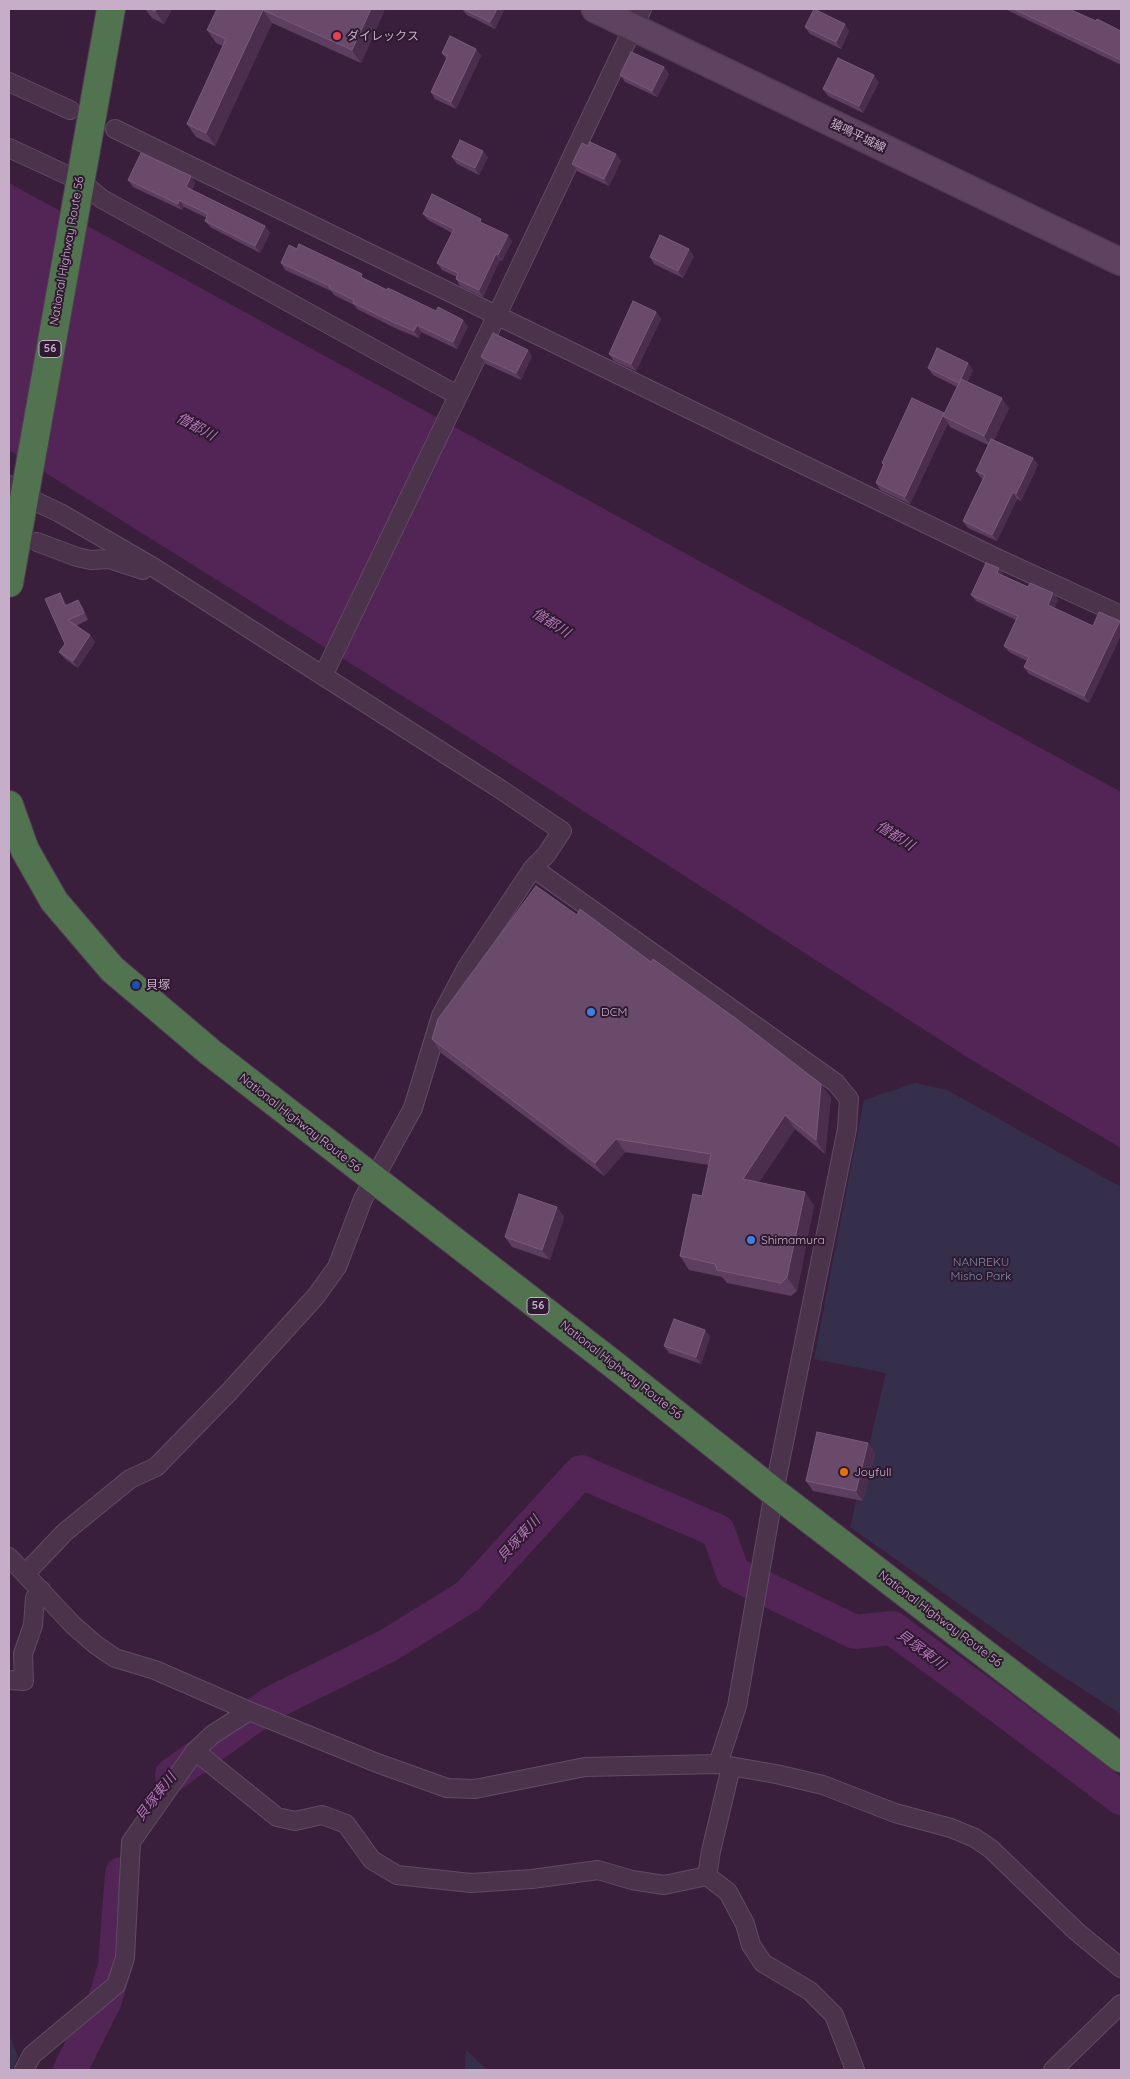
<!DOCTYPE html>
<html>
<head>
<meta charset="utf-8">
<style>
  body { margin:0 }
  #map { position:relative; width:1130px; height:2079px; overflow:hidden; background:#3a1f3c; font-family:Quicksand,sans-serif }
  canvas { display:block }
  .frame { position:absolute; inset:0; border:10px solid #c7aec8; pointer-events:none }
</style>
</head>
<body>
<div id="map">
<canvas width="1130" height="2079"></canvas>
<div class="frame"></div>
</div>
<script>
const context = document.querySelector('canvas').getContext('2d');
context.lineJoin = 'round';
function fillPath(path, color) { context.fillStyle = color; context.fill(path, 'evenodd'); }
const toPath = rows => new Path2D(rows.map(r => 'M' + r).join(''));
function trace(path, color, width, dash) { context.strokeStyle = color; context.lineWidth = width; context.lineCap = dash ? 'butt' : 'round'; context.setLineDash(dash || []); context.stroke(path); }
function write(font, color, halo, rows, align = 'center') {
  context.font = font + ' Quicksand,"Noto Sans JP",sans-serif'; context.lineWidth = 4; context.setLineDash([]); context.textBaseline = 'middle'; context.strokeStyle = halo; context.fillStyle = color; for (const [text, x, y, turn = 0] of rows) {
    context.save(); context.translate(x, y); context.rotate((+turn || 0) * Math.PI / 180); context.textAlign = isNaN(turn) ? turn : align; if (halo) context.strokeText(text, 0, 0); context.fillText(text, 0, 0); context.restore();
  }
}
const green = toPath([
  [915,1083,947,1090,1121,1187,1121,1714,1047,1666,850,1527,886,1373,814,1359,864,1100],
  [9,2035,18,2057,12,2070,9,2070],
  [466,2050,487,2070,465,2070]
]);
const water = toPath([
  [9,183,1121,792,1121,1148,970,1059,465,735,9,450]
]);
const river = toPath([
  [172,1775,272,1703,387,1646,468,1596,581,1472,718,1531,733,1573,855,1632,892,1628,1003,1709,1121,1798],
  [70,2070,105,2000,115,1966,122,1874]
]);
const street = toPath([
  [9,82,70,110],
  [115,129,779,453,1001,560,1121,615],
  [9,148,80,181,102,199,457,395],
  [9,485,24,496,60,513,153,567,500,789,562,831,546,855,533,868,467,967,441,1016,413,1108,363,1199,337,1267,316,1296,229,1392,156,1467,130,1479,65,1532,26,1573],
  [37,542,77,557,91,560,109,559,143,570],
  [323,676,497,315,642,9],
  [533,868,836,1083,849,1099,847,1129,774,1492,737,1706,718,1764],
  [9,1557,73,1625,96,1645,115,1658,155,1670,249,1711,377,1763,447,1788,475,1789,585,1767,718,1764,776,1774,823,1785,895,1813,951,1828,975,1838,991,1849,1076,1931,1121,1968],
  [9,1680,24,1681,23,1654,33,1625,35,1598,41,1590],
  [195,1751,277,1817,295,1821,322,1815,346,1824,372,1860,397,1875,471,1883,532,1879,598,1870,632,1880,664,1885,707,1876],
  [707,1876,728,1892,745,1924,751,1945,763,1963,810,1991,834,2015,855,2070],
  [707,1876,711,1851,731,1767],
  [24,2070,32,2055,116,1985,125,1958,131,1842,195,1751,212,1735,249,1711],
  [1053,2070,1121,2004]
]);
const secondary = toPath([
  [595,9,1121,262]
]);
const highway = toPath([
  [9,583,111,9],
  [9,805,25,850,54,901,112,969,210,1052,613,1364,774,1492,1121,1758]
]);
const wall = toPath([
  [145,9,172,9,164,24,152,18],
  [217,9,385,9,361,63,272,23,215,146,196,137,187,124,223,46,216,43,207,30],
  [462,9,504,10,495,29,467,15],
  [1005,9,1069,9,1096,21,1121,31,1121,65],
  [805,27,849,31,841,49,810,34],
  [476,49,481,56,456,109,435,99,431,92,446,59,442,53],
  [664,67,669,74,657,97,625,82,620,75],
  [879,82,863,113,828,96,823,89],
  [588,146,616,154,621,161,609,186,577,171,572,164],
  [452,157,488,157,479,175,457,164],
  [191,176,195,183,192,190,265,226,270,233,260,253,210,227,205,221,207,218,184,207,182,210,133,187,128,180],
  [423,214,484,224,512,241,502,261,500,260,483,297,460,286,456,279,457,277,442,270,437,263,452,233,428,220],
  [694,256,683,278,654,264,650,257],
  [281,263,367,280,387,290,468,326,457,349,421,332,419,338,397,329,357,309,354,305,334,295,331,291,285,270],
  [656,312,661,319,636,371,614,361,609,354],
  [532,356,521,380,486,364,481,357],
  [928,368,973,370,967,382,1009,408,994,440,1033,458,1038,465,1021,501,1017,499,997,541,968,528,963,521,983,479,981,478,976,471,988,445,950,427,948,423,910,504,880,490,876,483,884,466,882,463,945,414,957,387,933,375],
  [1004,575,1004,576,1028,587,1053,593,1058,600,1054,608,1093,626,1120,621,1121,622,1121,635,1089,703,1029,674,1024,667,1027,661,1009,652,1004,646,1016,620,976,601,971,595],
  [60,593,64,600,67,605,83,607,88,620,76,626,90,635,95,642,78,668,64,658,59,652,65,644],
  [432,1039,831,1097,825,1154,795,1129,759,1182,814,1205,797,1291,791,1296,727,1283,722,1277,689,1270,680,1256,702,1196,709,1165,625,1152,604,1176,441,1053],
  [557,1207,564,1217,550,1260,512,1247,505,1237],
  [705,1330,710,1337,701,1364,669,1353,664,1346],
  [868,1443,875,1454,863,1501,813,1491,806,1481]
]);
const shadedWall = toPath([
  [157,9,172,9,164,24,155,11],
  [371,9,385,9,361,63,352,50],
  [497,9,503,9,504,10,495,29,490,22],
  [263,10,272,23,215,146,206,133],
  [845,24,849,31,841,49,836,42],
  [476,49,481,56,456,109,451,102],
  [664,67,669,74,657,97,652,91],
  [874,75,879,82,863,113,859,106],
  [483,151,488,157,479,175,475,168],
  [616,154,621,161,609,186,604,179],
  [191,176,195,183,190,193,186,187],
  [179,200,184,207,182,210,178,204],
  [265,226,270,233,260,253,255,246],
  [508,235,512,241,502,261,498,255],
  [689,249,694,256,683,278,678,271],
  [496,254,500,260,483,297,479,290],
  [656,312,661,319,636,371,631,364],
  [463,320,468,326,457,349,453,342],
  [417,325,421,332,419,338,414,331],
  [528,350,532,356,521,380,516,373],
  [968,363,973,370,963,390,959,383],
  [1002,398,1009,408,991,446,984,436],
  [944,413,943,416,948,423,910,504,905,497],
  [1033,458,1038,465,1021,501,1016,494],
  [1013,492,1017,499,997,541,992,535],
  [999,568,1004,575,1002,580,997,573],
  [60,593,64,600,70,613,65,606],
  [1053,593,1058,600,1053,612,1048,605],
  [78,600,83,607,88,620,84,613],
  [1120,621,1121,622,1121,635,1089,703,1084,696],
  [90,635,95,642,78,668,73,661],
  [821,1084,831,1097,825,1154,816,1140],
  [785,1115,795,1129,752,1192,743,1179],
  [616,1139,625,1152,604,1176,595,1163],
  [805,1192,814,1205,797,1291,787,1277],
  [557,1207,564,1217,550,1260,542,1250],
  [705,1330,710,1337,701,1364,696,1357],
  [868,1443,875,1454,863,1501,856,1491]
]);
const building = toPath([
  [150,9,157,9,155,11,150,9],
  [217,9,371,9,352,50,263,10,206,133,187,124,226,39,207,30,217,9],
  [463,9,497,9,490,22,463,9],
  [814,9,845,24,836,42,805,27,814,9],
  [1014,9,1069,9,1096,21,1097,19,1121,31,1121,60,1014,9],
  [450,36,476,49,451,102,431,92,448,56,442,53,450,36],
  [631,52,664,67,652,91,620,75,631,52],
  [838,58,874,75,859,106,823,89,838,58],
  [460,140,483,151,475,168,452,157,460,140],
  [590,142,616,154,604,179,572,164,582,143,588,146,590,142],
  [141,153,191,176,186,187,265,226,255,246,205,221,208,214,179,200,178,204,128,180,141,153],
  [432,194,481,219,480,222,508,235,498,255,496,254,479,290,456,279,458,273,437,263,454,229,423,214,432,194],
  [660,235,689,249,678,271,650,257,660,235],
  [299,244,362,274,361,277,387,290,388,288,436,311,438,307,463,320,453,342,417,325,414,331,393,322,353,303,354,300,329,288,330,286,281,263,289,245,297,249,299,244],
  [633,301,656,312,631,364,609,354,633,301],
  [493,333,528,350,516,373,481,357,493,333],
  [937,348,968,363,959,383,928,368,937,348],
  [961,379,1002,398,984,436,943,416,961,379],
  [912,398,944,413,905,497,876,483,884,464,882,463,912,398],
  [991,439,1033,458,1016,494,1013,492,992,535,963,521,985,475,976,471,991,439],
  [986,563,999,568,997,573,1028,587,1030,583,1053,593,1048,605,1093,626,1099,612,1120,621,1084,696,1024,667,1029,657,1004,646,1018,616,971,595,986,563],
  [60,593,65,606,78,600,84,613,68,620,90,635,73,661,59,652,65,644,45,599,60,593],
  [536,886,577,915,580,909,651,962,653,959,738,1020,821,1084,816,1140,785,1115,743,1179,805,1192,787,1277,781,1283,717,1270,715,1264,680,1256,693,1194,702,1196,711,1154,616,1139,595,1163,432,1039,438,1019,536,886],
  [519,1194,557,1207,542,1250,505,1237,519,1194],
  [674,1319,705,1330,696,1357,664,1346,674,1319],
  [817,1432,868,1443,856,1491,806,1481,817,1432]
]);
const markers = [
  [337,36,5,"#e0444e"],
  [136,985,5,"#1a4fb4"],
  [591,1012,5,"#3f7fe0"],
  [751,1240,5,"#3f7fe0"],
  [844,1472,5,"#e8710a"]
];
const shields = [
  [50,349,22],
  [538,1306,22]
];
const shieldNames = [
  ["56",50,349],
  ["56",538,1306]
];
const poiNames = [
  ["ダイレックス",347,36],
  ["貝塚",146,985],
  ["DCM",601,1012],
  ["Shimamura",761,1240],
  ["Joyfull",854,1472]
];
const streetNames = [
  ["猿鳴平城線",858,136,26],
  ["National Highway Route 56",67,251,-80],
  ["National Highway Route 56",300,1123,38],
  ["National Highway Route 56",621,1370,38],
  ["National Highway Route 56",940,1619,37]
];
const parkNames = [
  ["NANREKU",981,1262],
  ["Misho Park",981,1276]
];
const waterNames = [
  ["僧都川",196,427,29],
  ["僧都川",551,623,32],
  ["僧都川",895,836,32],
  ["貝塚東川",519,1539,-48],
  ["貝塚東川",921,1650,37],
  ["貝塚東川",156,1797,-52]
];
fillPath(green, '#362f4c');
fillPath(water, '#522556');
trace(river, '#522556', 34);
trace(street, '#624b64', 20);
trace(secondary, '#513a52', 29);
trace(highway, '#523b54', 30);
trace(street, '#4b334c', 18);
trace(secondary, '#5f4160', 26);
trace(highway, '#51734f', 28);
fillPath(wall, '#5e3e60');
fillPath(shadedWall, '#4b2d4d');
fillPath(building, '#694a6b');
trace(building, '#785a7a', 1);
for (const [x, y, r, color] of markers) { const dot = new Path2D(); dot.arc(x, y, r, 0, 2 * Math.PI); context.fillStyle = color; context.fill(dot); trace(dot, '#2f1931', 2); }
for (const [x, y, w] of shields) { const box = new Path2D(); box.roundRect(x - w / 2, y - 8.5, w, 17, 4); context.fillStyle = '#2f1931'; context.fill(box); trace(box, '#c7aec8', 1); }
write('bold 11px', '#c7aec8', null, shieldNames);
write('12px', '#c7aec8', '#2f1931', poiNames, 'left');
write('12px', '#c7aec8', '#2f1931', streetNames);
write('12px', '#7a8fab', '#2f1931', parkNames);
write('italic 14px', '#af73b3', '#2f1931', waterNames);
</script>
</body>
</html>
